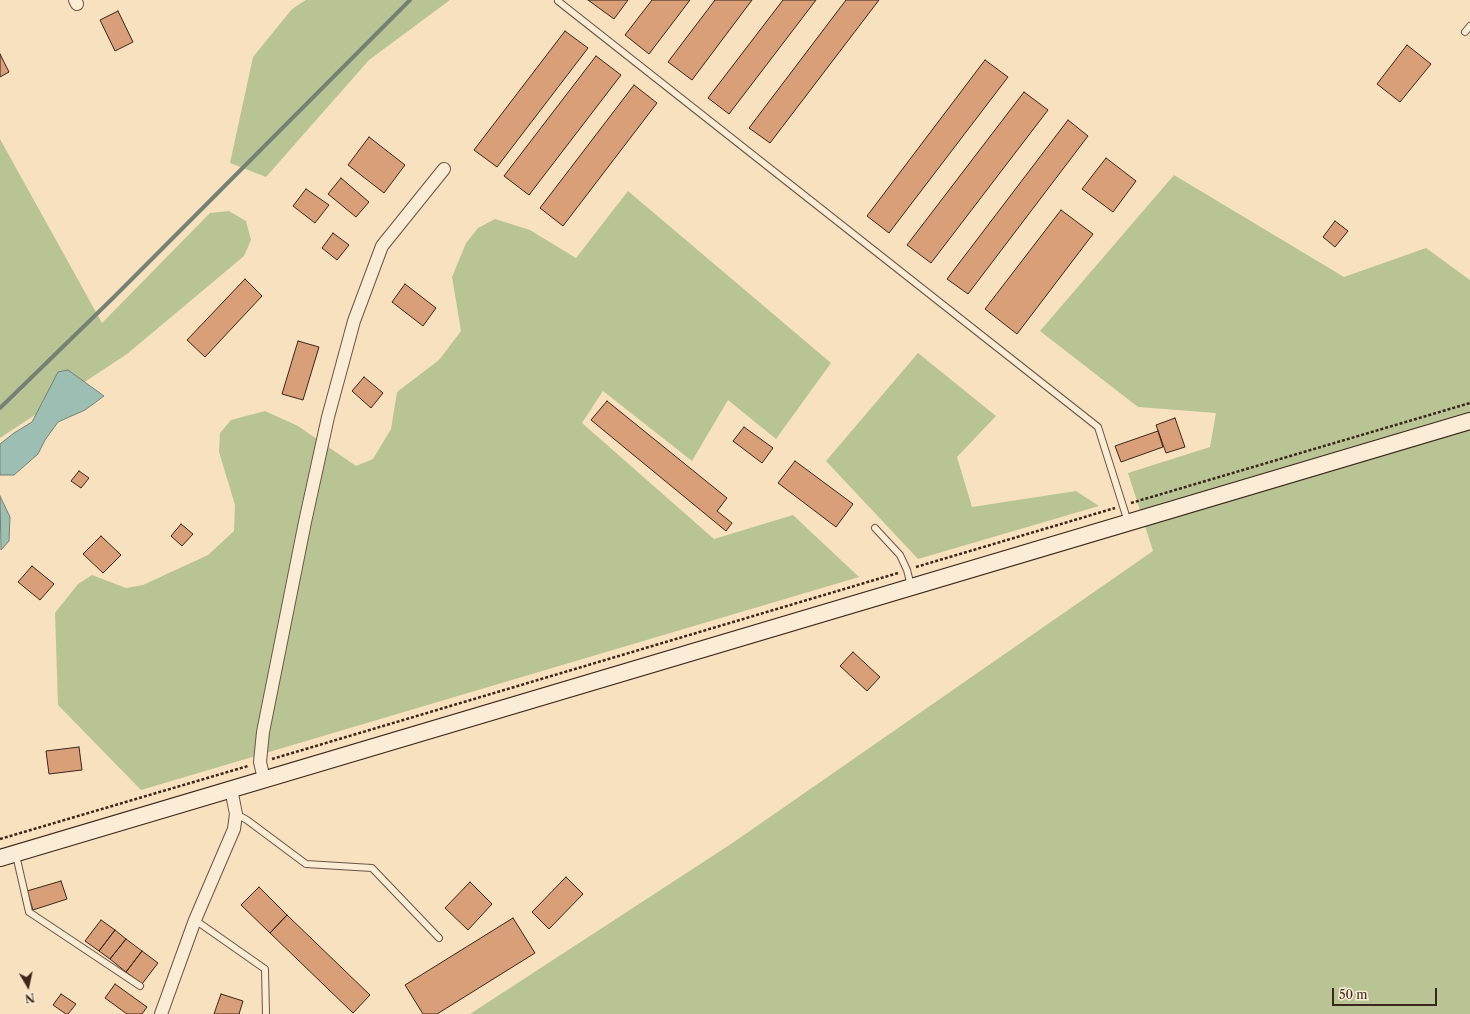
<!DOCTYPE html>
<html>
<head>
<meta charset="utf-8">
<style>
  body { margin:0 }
  #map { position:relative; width:1470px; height:1014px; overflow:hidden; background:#f8e1bf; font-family:"Libre Caslon Text",serif }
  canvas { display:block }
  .north { position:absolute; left:8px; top:966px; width:40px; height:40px; -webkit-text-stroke:3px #faecd5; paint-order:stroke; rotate:171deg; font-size:11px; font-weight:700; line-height:16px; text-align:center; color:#3b251c }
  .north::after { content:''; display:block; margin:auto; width:14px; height:18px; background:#3b251c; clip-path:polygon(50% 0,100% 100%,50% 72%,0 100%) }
  .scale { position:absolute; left:1332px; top:988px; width:105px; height:18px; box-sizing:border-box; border:2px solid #3b251c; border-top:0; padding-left:5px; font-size:12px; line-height:14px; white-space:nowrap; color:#3b251c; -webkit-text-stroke:3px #faecd5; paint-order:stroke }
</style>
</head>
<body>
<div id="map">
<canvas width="1470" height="1014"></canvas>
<div class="north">N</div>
<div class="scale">50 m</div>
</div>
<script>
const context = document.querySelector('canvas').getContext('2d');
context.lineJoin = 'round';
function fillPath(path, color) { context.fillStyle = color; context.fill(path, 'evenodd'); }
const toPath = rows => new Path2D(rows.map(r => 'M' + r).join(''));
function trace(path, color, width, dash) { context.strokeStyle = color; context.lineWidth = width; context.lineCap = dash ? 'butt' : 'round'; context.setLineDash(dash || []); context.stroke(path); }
const green = toPath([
  [306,0,450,0,369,60,266,177,230,163,253,57,292,9],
  [0,139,102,323,210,213,229,211,246,221,251,240,244,256,127,354,0,438],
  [1174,175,1344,277,1426,248,1470,280,1470,1014,470,1014,731,844,1153,551,1128,473,1210,447,1216,413,1138,407,1040,331],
  [628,191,831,363,776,439,728,400,692,461,603,391,582,423,714,539,793,515,859,577,141,790,58,705,55,613,78,584,92,575,126,588,143,585,208,555,234,531,235,505,219,452,220,433,231,420,265,411,298,426,356,466,373,459,391,429,397,392,439,360,461,331,452,277,466,243,478,228,495,219,530,230,576,258],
  [918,353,996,416,957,457,972,507,1076,491,1099,506,918,559,826,461]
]);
const water = toPath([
  [68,370,104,396,85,410,58,422,45,440,38,454,14,475,0,475,0,444,14,433,32,422,58,372,68,370],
  [0,496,10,517,9,541,1,550,0,496]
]);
const stream = toPath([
  [0,408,113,298,410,0]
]);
const building = toPath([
  [588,0,628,0,614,19,588,0],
  [652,0,690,0,649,54,625,35,652,0],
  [715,0,752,0,692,80,668,62,715,0],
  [783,0,816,0,729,114,708,98,783,0],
  [846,0,879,0,770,143,749,128,846,0],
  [118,11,133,42,115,51,100,20,118,11],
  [565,31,588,48,497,167,474,150,565,31],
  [1407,45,1431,64,1400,102,1377,84,1407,45],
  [0,54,9,72,0,77,0,54],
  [596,56,621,75,529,195,504,176,596,56],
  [985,60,1008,77,889,233,867,216,985,60],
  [634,85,657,103,563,226,540,208,634,85],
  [1024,92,1048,110,931,263,907,245,1024,92],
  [1068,120,1088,136,968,294,947,279,1068,120],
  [369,137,405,165,384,193,348,165,369,137],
  [1106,158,1136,181,1113,212,1082,189,1106,158],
  [341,178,369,202,356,217,328,194,341,178],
  [306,189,329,205,315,223,293,206,306,189],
  [1061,210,1093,234,1017,334,985,309,1061,210],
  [1335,221,1348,231,1335,247,1323,237,1335,221],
  [333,233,349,245,337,260,322,248,333,233],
  [245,279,262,296,205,357,187,340,245,279],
  [405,284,436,308,423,326,392,302,405,284],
  [298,341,319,347,303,400,282,394,298,341],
  [364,377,383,393,371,408,352,391,364,377],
  [607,401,727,498,717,511,732,523,726,531,591,420,607,401],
  [1175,418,1185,447,1166,453,1156,425,1175,418],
  [744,427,773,448,762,463,733,441,744,427],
  [1158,431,1163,447,1121,462,1115,446,1158,431],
  [795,461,853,504,836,527,778,483,795,461],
  [79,471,89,478,81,488,71,481,79,471],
  [181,524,193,534,182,546,171,536,181,524],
  [101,536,121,555,103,573,83,554,101,536],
  [32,566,54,584,40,600,18,582,32,566],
  [853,652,880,677,867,691,840,666,853,652],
  [79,747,82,770,49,774,46,751,79,747],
  [566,877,583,894,549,929,532,912,566,877],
  [61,881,67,899,33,910,27,891,61,881],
  [470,882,492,904,468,930,445,908,470,882],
  [259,887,287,915,270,933,241,905,259,887],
  [287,915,370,995,353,1013,270,933,287,915],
  [513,918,535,953,437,1014,423,1014,405,985,513,918],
  [101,920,115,930,99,951,85,941,101,920],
  [115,930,126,939,110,959,99,951,115,930],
  [126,939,142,951,126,972,110,959,126,939],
  [142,951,158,963,142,984,126,972,142,951],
  [115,984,147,1007,142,1014,127,1014,105,998,115,984],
  [61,994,76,1004,68,1014,66,1014,53,1005,61,994],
  [221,994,243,1001,239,1014,214,1014,221,994]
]);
const path = toPath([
  [1131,503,1470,403],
  [916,567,1115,508],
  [272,759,898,573],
  [0,839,248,766]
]);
const lane = toPath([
  [558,1,1098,427,1128,522],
  [1465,32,1470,26],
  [875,528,900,555,907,570,911,586],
  [236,814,247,820,306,864,372,868,439,938],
  [16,855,29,912,140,986],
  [195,920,265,969,266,1014]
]);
const street = toPath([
  [75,0,77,4],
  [264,779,260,762,263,732,305,522,328,417,354,321,382,246,444,169],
  [161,1014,195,920,234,829,236,814,231,789]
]);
const secondary = toPath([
  [0,858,1470,421]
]);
fillPath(green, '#b9c495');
fillPath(water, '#9dbeb2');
trace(water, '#768176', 1);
trace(stream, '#768176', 4);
fillPath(building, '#d99f78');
trace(building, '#3b251c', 1);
trace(lane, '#6a5445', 8);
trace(street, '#6a5445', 14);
trace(secondary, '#3b251c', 18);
trace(path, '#3b251c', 2.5, [3, 2]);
trace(lane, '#faecd5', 6);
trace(street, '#faecd5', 12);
trace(secondary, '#faecd5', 16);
</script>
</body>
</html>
